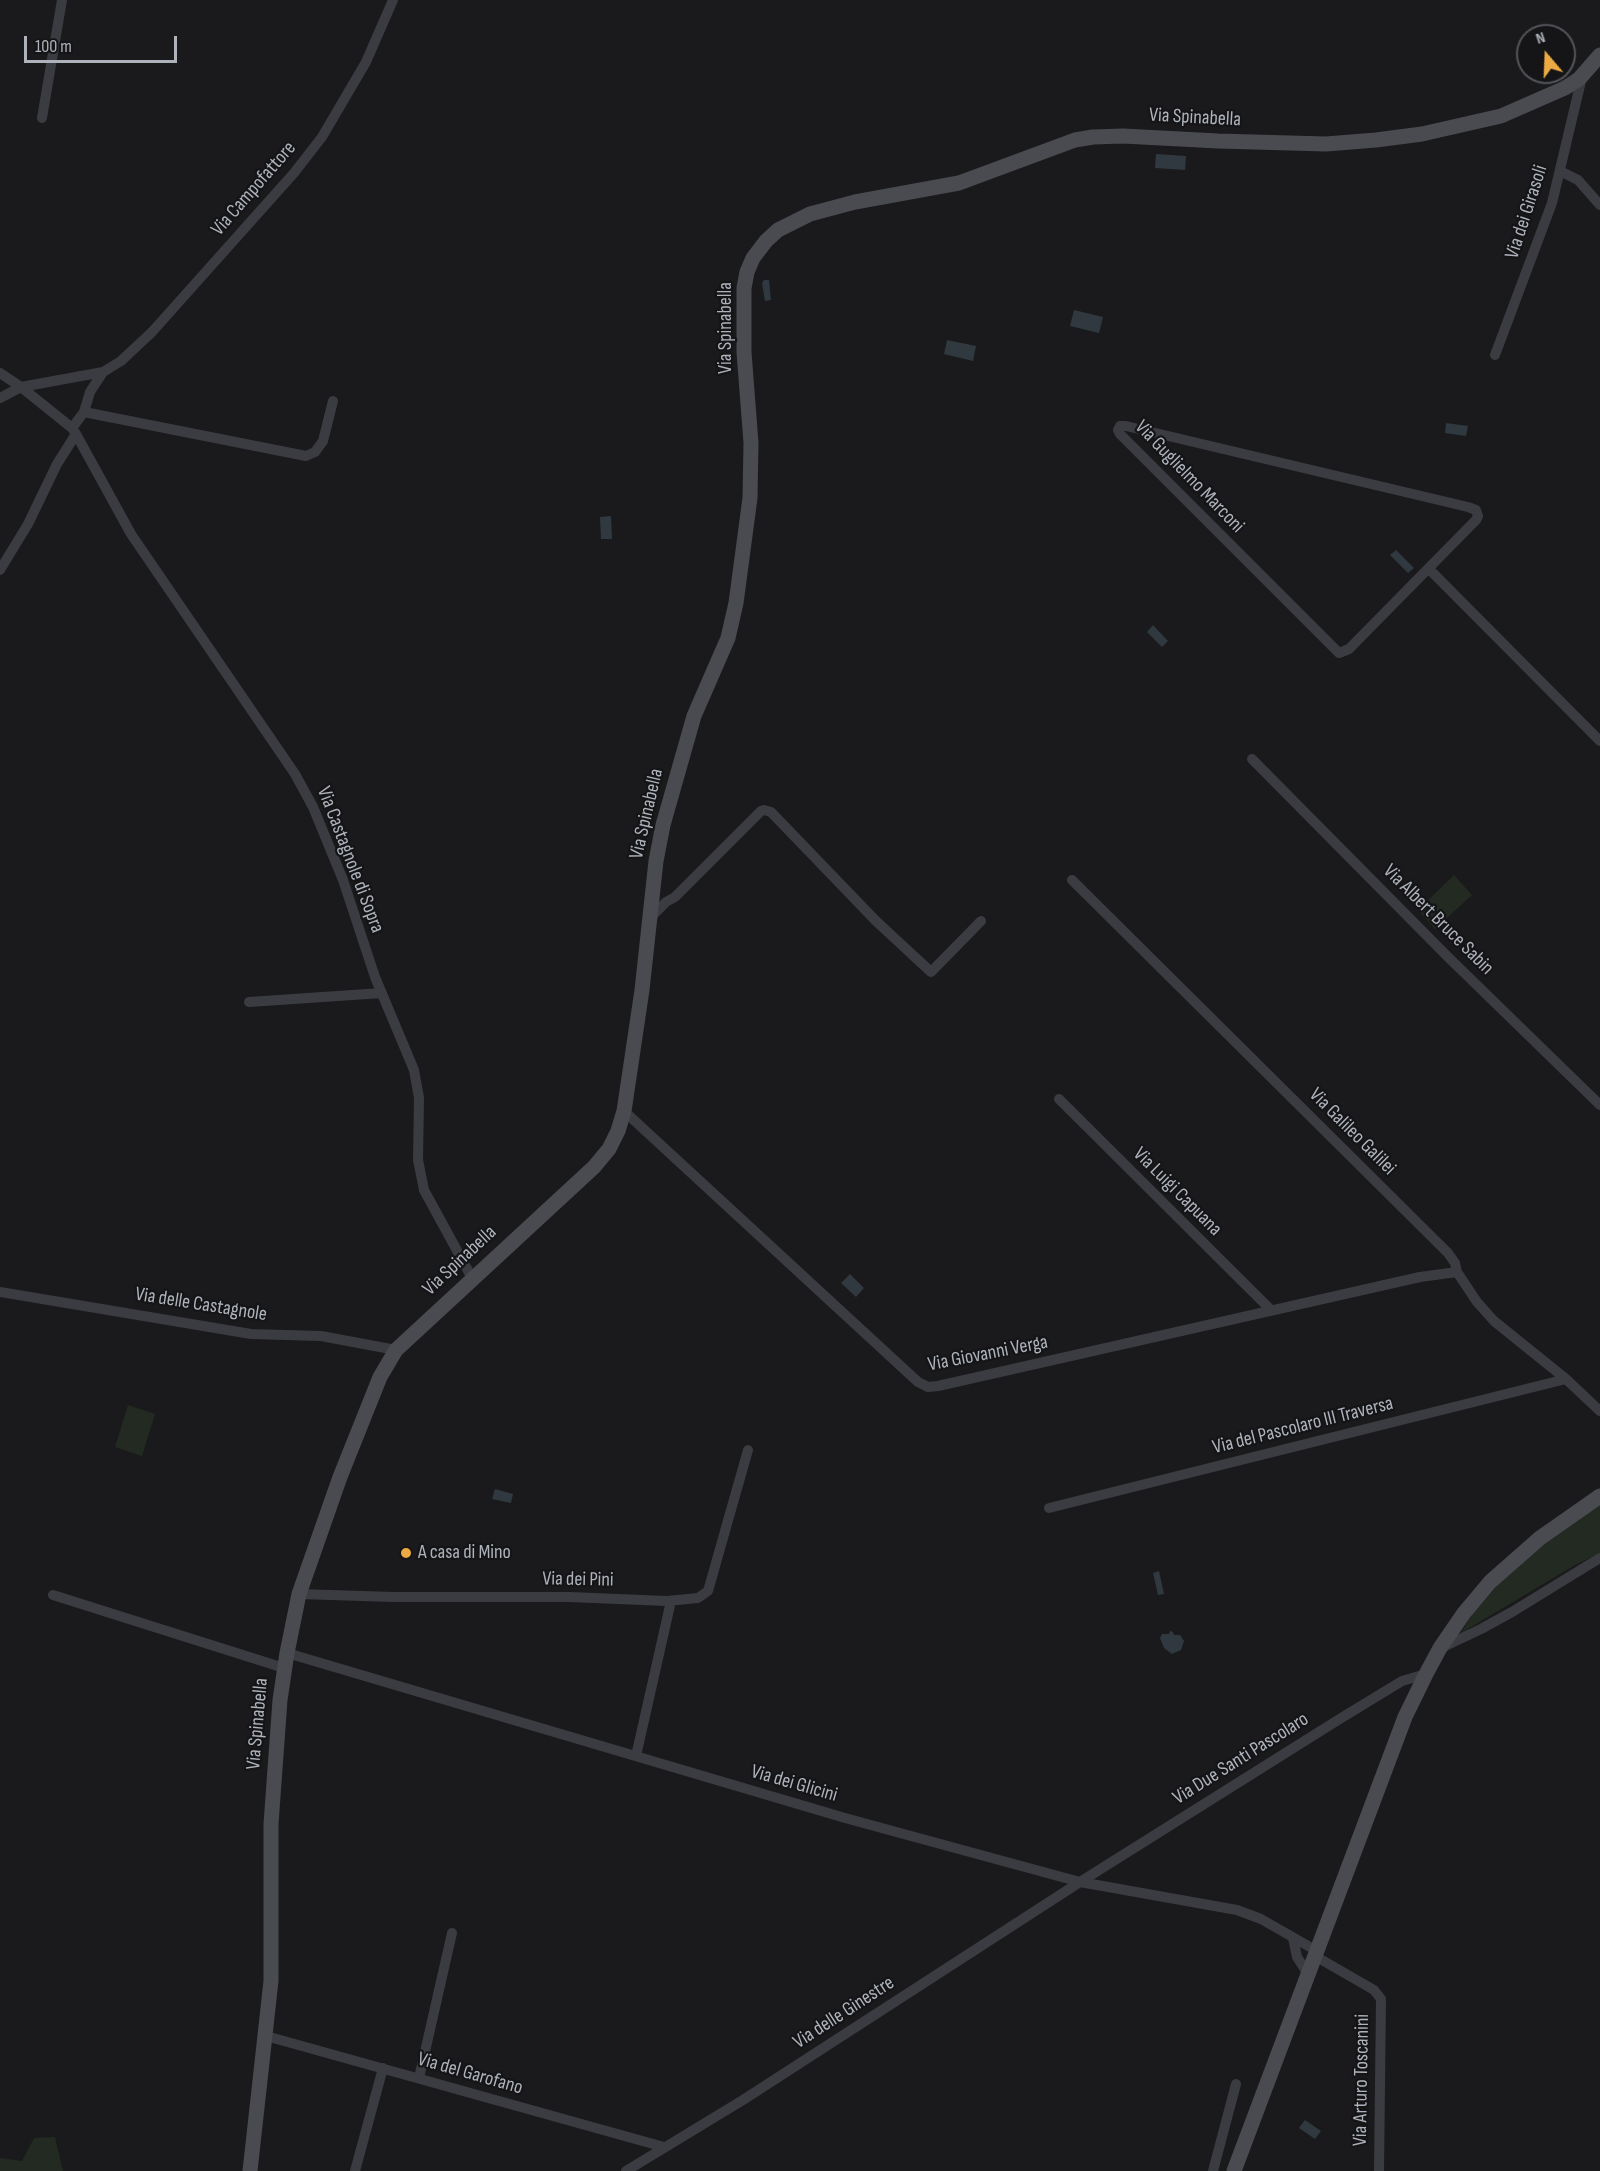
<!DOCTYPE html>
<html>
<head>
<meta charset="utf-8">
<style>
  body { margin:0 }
  #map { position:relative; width:1600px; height:2171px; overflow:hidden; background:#1a1a1c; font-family:"Sofia Sans Condensed",sans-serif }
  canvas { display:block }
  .north { position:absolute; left:1516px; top:24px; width:60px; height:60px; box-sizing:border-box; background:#151517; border:2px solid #525459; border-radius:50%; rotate:341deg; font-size:16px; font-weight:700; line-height:24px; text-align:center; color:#adb2bb }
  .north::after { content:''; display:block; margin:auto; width:21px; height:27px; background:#ecaa42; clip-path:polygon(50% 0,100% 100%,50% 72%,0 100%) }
  .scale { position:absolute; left:24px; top:36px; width:153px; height:27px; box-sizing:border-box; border:3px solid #adb2bb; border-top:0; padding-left:8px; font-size:18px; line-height:21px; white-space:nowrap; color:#adb2bb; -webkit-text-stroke:4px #151517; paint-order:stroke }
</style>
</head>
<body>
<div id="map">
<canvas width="1600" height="2171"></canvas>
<div class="north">N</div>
<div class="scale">100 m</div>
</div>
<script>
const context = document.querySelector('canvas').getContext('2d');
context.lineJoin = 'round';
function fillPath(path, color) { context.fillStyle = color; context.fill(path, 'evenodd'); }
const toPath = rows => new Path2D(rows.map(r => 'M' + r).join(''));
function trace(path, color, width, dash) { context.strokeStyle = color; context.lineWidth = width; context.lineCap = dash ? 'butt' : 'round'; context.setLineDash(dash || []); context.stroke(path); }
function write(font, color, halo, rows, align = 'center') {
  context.font = font + ' "Sofia Sans Condensed",sans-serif'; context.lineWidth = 4.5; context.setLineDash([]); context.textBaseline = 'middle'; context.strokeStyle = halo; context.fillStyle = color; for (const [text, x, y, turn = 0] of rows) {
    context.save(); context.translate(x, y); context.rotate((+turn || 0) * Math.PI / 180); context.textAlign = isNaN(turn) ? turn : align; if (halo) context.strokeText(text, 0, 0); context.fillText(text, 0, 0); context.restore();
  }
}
const green = toPath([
  [1454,875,1472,895,1435,929,1418,910],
  [128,1405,155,1414,142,1456,115,1447],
  [1600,1503,1600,1553,1575,1565,1461,1633,1475,1610,1498,1585,1546,1542],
  [55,2137,63,2171,0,2171,0,2158,22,2161,34,2138]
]);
const water = toPath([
  [1156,154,1186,156,1185,170,1155,168],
  [764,280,769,280,771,300,765,301,762,283],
  [1074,310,1103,317,1099,333,1070,326],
  [947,340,976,346,973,361,944,354],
  [1446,423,1468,426,1466,436,1445,433],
  [611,516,612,539,601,539,600,517],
  [1396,550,1414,568,1408,573,1390,555],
  [1153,625,1168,641,1162,647,1147,632],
  [850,1274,864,1288,856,1297,841,1283],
  [495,1489,513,1494,511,1503,492,1499],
  [1159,1571,1164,1594,1158,1595,1153,1573],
  [1170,1631,1173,1632,1174,1635,1180,1635,1184,1641,1181,1650,1172,1654,1164,1648,1160,1638,1162,1634,1169,1634],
  [1305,2120,1321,2131,1315,2139,1299,2128]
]);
const street = toPath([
  [42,118,62,0],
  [1560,171,1578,180,1600,205],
  [1495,355,1552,203,1582,77],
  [0,373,21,387,72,428,76,434,131,534,295,774,313,807,343,880,375,977,414,1070,419,1098,418,1160,424,1190,472,1278],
  [0,398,21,387,103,372,121,361,152,332,294,173,322,137,366,62,393,0],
  [84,412,306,456,315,452,323,441,333,401],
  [1120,426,1126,426,1468,507,1476,510,1478,516,1476,520,1349,649,1339,653,1120,434,1118,430,1120,426],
  [72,428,84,412,90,392,103,372],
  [1429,569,1600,741],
  [0,570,28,524,57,464,76,434],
  [1252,759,1448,957,1600,1105],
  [1072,880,1448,1253,1455,1263,1457,1272,1477,1302,1494,1321,1566,1379,1600,1411],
  [650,918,666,902,675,897,761,811,764,810,771,812,876,921,931,972,981,921],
  [249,1002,382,993],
  [1059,1099,1271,1310],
  [624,1111,918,1382,928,1387,938,1386,1420,1277,1457,1272],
  [0,1292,251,1334,321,1336,396,1350],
  [1049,1508,1566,1379],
  [299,1594,394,1597,569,1597,667,1601,698,1598,708,1591,748,1450],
  [53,1595,284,1668],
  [1441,1648,1481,1629,1512,1612,1600,1558],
  [287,1653,845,1818,1080,1882,1237,1910,1261,1919,1317,1951],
  [636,1756,671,1601],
  [1293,1938,1297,1957,1308,1974],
  [1315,1956,1374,1990,1381,1999,1379,2171],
  [266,2036,664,2147],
  [419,2078,452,1933],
  [355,2171,383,2068],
  [626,2171,743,2100,1080,1882,1338,1720,1402,1681,1426,1674],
  [1213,2171,1236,2084]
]);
const secondary = toPath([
  [250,2171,271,1981,271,1824,280,1700,287,1653,299,1594,340,1477,380,1377,396,1350,594,1167,609,1149,618,1131,624,1111,642,990,656,861,663,825,694,716,728,638,736,603,750,498,751,443,744,352,744,288,747,272,753,258,766,241,778,230,810,214,855,202,959,183,1075,140,1093,137,1123,136,1218,141,1326,144,1376,140,1422,134,1501,116,1565,88,1579,79,1600,55],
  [1234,2171,1405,1717,1426,1674,1440,1648,1464,1613,1490,1582,1540,1538,1600,1496]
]);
const markers = [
  [406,1553,6,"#ecaa42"]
];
const streetNames = [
  ["Via Spinabella",1195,118,3],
  ["Via Campofattore",254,189,-49],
  ["Via dei Girasoli",1527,212,-72],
  ["Via Spinabella",726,328,-90],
  ["Via Guglielmo Marconi",1189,477,46],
  ["Via Spinabella",647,814,-77],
  ["Via Castagnole di Sopra",350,860,69],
  ["Via Albert Bruce Sabin",1438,920,45],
  ["Via Galileo Galilei",1352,1132,45],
  ["Via Luigi Capuana",1177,1192,45],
  ["Via Spinabella",460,1261,-43],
  ["Via delle Castagnole",201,1305,9],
  ["Via Giovanni Verga",988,1354,-11],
  ["Via del Pascolaro III Traversa",1303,1426,-14],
  ["Via dei Pini",578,1580,1],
  ["Via Spinabella",258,1724,-85],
  ["Via Due Santi Pascolaro",1241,1759,-32],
  ["Via dei Glicini",794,1784,16],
  ["Via delle Ginestre",844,2013,-33],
  ["Via del Garofano",470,2074,16],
  ["Via Arturo Toscanini",1362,2080,-89]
];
const poiNames = [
  ["A casa di Mino",418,1553]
];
fillPath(green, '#222a22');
fillPath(water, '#303940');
trace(street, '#3b3c41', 10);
trace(secondary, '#494b51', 15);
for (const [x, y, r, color] of markers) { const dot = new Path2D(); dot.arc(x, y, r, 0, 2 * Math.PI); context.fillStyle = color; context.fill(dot); trace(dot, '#151517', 2); }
write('20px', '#adb2bb', '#151517', streetNames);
write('20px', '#adb2bb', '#151517', poiNames, 'left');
</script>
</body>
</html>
